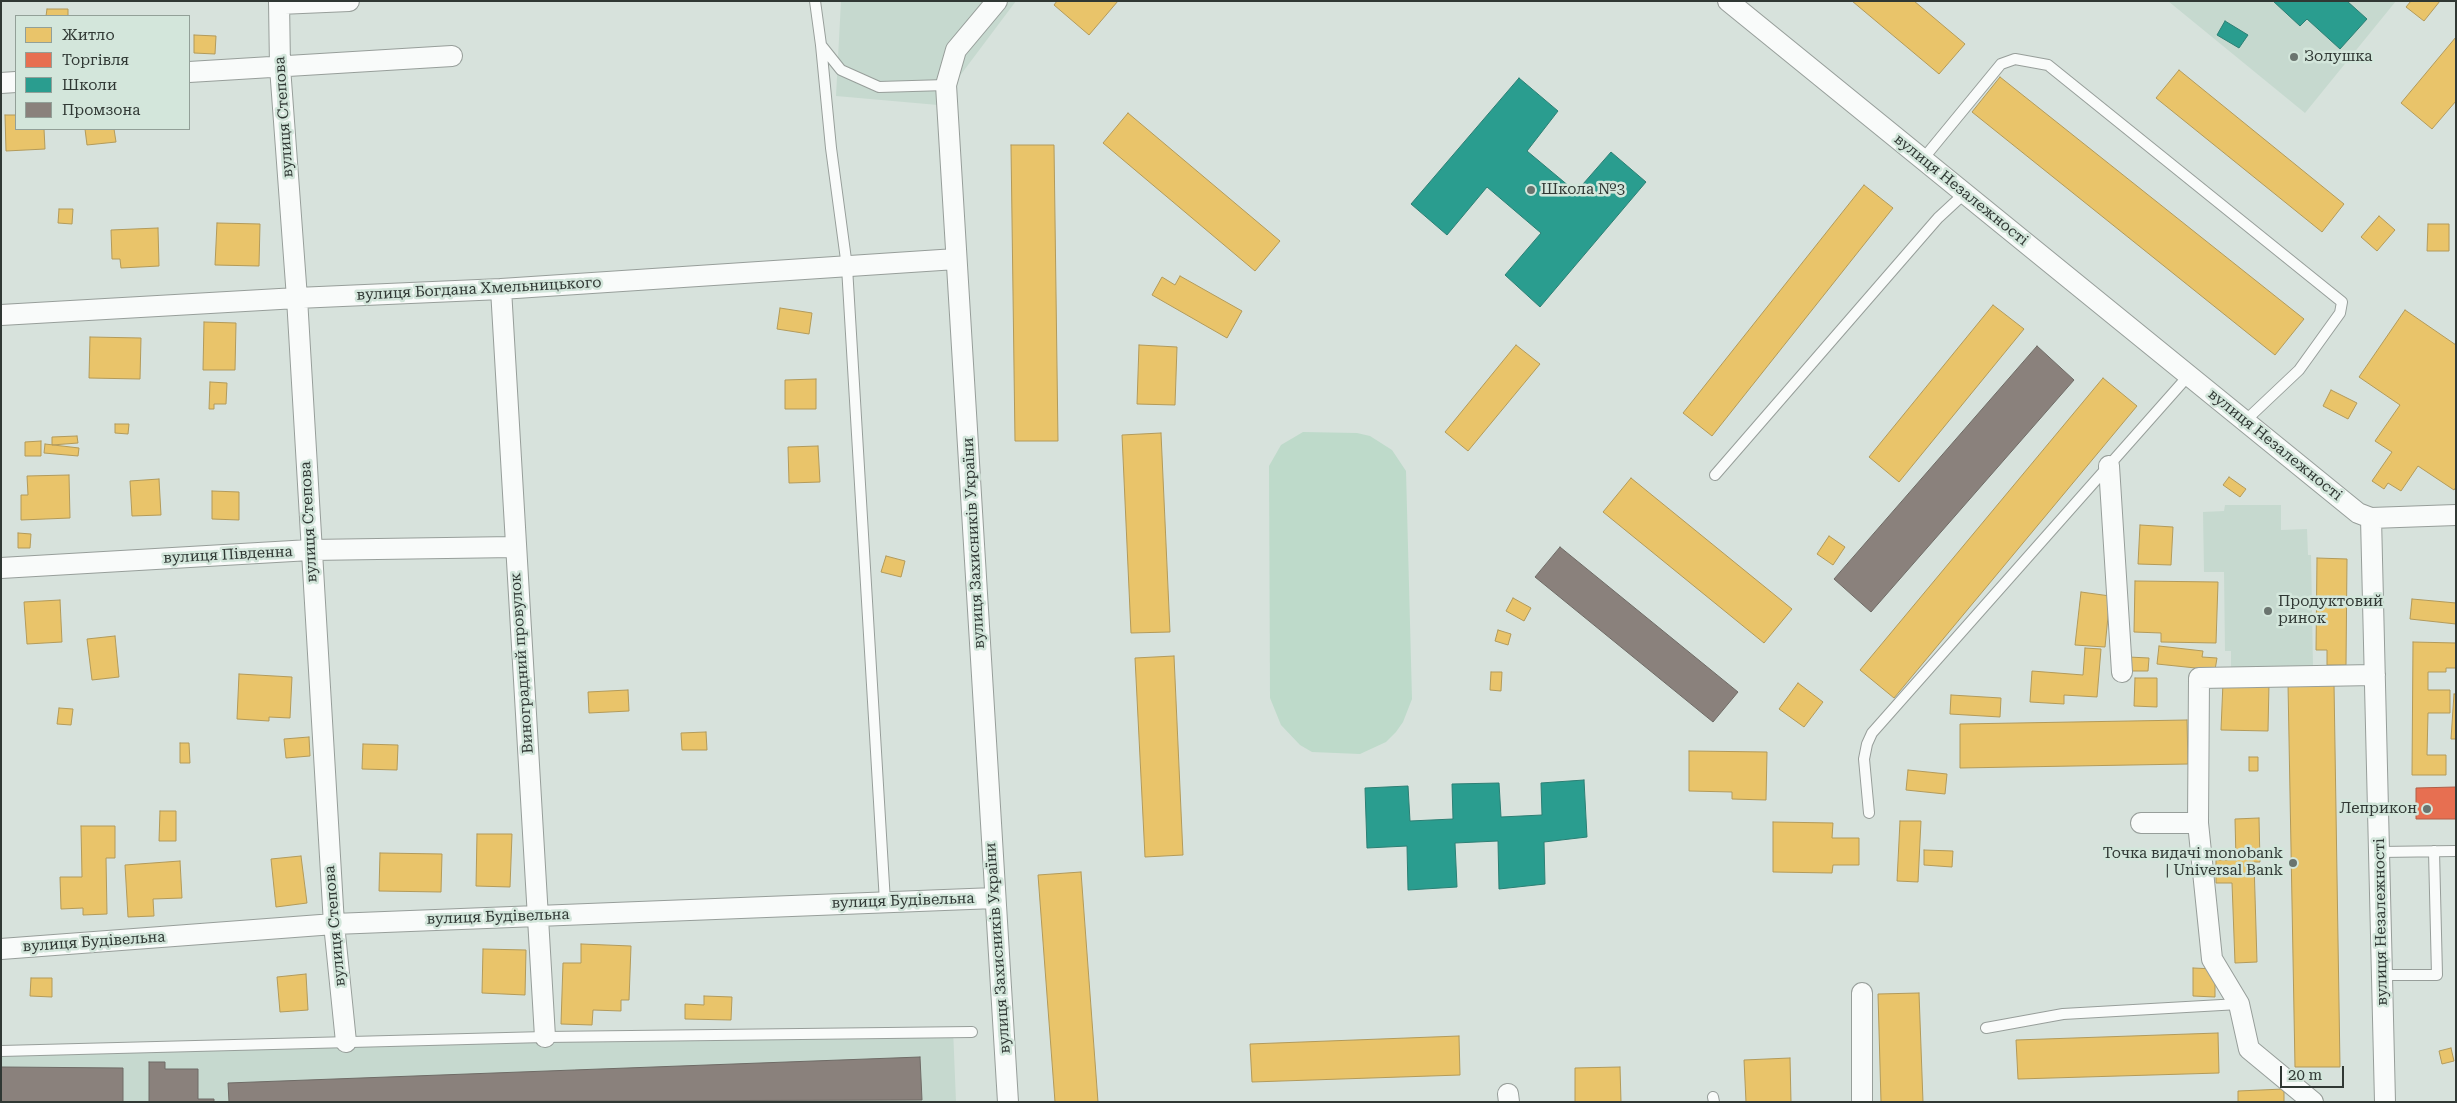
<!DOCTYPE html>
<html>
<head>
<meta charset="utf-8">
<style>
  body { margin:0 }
  #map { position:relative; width:2457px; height:1103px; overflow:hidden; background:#d7e2dc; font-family:"Roboto Serif",serif }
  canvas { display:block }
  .frame { position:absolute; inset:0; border:2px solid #303834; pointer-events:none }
  .legend { position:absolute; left:15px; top:15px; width:175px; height:115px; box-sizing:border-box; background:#d3e6db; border:1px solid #92a098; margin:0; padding:6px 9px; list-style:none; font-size:15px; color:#303834 }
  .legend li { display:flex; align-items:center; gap:10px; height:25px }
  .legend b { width:25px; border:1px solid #92a098 }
  .scale { position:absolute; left:2280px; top:1066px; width:64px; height:22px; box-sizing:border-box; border:2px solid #303834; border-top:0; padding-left:6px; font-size:15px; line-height:18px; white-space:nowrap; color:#303834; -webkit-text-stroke:4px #d3e6db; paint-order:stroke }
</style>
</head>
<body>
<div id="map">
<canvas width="2457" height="1103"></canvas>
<div class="frame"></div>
<ul class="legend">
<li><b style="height:14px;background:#e9c46a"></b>Житло</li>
<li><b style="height:14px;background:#e76f51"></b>Торгівля</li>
<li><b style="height:14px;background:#2a9d8f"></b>Школи</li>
<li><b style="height:14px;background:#8a817c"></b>Промзона</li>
</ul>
<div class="scale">20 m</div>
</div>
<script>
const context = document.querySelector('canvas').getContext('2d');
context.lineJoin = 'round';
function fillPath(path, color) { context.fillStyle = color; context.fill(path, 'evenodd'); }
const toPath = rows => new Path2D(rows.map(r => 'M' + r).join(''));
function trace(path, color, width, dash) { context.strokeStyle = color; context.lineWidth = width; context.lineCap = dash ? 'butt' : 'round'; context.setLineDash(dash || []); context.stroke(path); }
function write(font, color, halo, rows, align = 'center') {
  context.font = font + ' "Roboto Serif",serif'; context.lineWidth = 5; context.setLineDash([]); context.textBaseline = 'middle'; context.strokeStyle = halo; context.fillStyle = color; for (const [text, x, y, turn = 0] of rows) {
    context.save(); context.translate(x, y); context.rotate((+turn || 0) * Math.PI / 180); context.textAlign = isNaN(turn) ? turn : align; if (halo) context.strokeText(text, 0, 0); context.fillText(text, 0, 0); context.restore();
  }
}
const built = toPath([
  [841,1,1016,1,938,105,836,96],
  [2168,1,2396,1,2305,113],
  [2225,505,2281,505,2281,530,2307,529,2308,555,2311,555,2313,668,2231,669,2231,651,2225,651,2224,572,2204,572,2203,512,2224,511],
  [953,1028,956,1102,1,1102,1,1053,239,1050]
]);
const green = toPath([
  [1303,432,1357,433,1370,436,1392,450,1406,471,1412,699,1403,722,1396,732,1386,742,1360,754,1312,752,1300,745,1281,725,1270,698,1269,466,1281,445]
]);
const homes = toPath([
  [1057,1,1118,1,1089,35,1054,5,1057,1],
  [1852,1,1914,1,1965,44,1939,74,1852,1],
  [2411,1,2440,1,2424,21,2406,7,2411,1],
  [47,9,68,9,68,16,46,16,47,9],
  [194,35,216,36,215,54,194,53,194,35],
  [2456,37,2456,101,2432,129,2401,103,2456,37],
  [2179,70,2344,204,2322,232,2156,98,2179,70],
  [2000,77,2304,319,2275,355,1972,112,2000,77],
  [1128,113,1280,241,1255,271,1103,143,1128,113],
  [5,115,16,115,16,129,44,129,45,149,6,151,5,115],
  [85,129,114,129,116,142,87,145,85,129],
  [1011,145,1054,145,1058,441,1015,441,1011,145],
  [1864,185,1893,208,1712,436,1683,413,1864,185],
  [59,209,73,209,72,224,58,223,59,209],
  [2379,216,2395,230,2377,251,2361,237,2379,216],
  [217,223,260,224,259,266,215,265,217,223],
  [2428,224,2449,224,2449,251,2427,251,2428,224],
  [158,228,159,266,121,268,120,259,112,259,111,230,158,228],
  [1180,276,1242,311,1227,338,1152,295,1162,277,1175,285,1180,276],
  [1993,305,2024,329,1899,482,1869,457,1993,305],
  [780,308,812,313,809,334,777,329,780,308],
  [2405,310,2456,345,2456,487,2454,490,2418,466,2401,491,2388,483,2384,489,2372,481,2392,452,2375,441,2400,405,2359,377,2405,310],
  [204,322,236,323,235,370,203,370,204,322],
  [90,337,141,338,140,379,89,378,90,337],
  [1139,345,1177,347,1175,405,1137,404,1139,345],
  [1516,345,1540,364,1468,451,1445,432,1516,345],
  [2103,378,2137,406,1894,698,1860,670,2103,378],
  [816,379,816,409,785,409,785,380,816,379],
  [210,382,227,383,226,404,214,404,214,409,209,409,210,382],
  [2331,390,2357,403,2348,419,2323,406,2331,390],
  [115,424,129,424,128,434,115,433,115,424],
  [1161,433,1170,632,1131,633,1122,435,1161,433],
  [77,436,78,443,52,445,52,437,77,436],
  [41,441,41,456,25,456,25,442,41,441],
  [45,444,79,448,78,456,44,453,45,444],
  [818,446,820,482,789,483,788,447,818,446],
  [69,475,70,518,21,520,21,495,28,495,27,476,69,475],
  [2229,477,2246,489,2240,497,2223,485,2229,477],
  [1631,478,1792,609,1764,643,1603,512,1631,478],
  [159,479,161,515,132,516,130,481,159,479],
  [212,491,239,492,239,520,212,519,212,491],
  [2140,525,2173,527,2171,565,2138,564,2140,525],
  [18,533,31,534,30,548,18,548,18,533],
  [1829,536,1845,547,1833,565,1817,554,1829,536],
  [886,556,905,561,901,577,881,572,886,556],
  [2317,558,2347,559,2346,665,2327,665,2327,650,2316,650,2317,558],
  [2135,581,2218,582,2216,643,2161,642,2161,633,2134,632,2135,581],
  [2081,592,2110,596,2105,647,2075,645,2081,592],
  [1513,598,1531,608,1524,621,1506,611,1513,598],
  [2412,599,2456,603,2456,624,2410,619,2412,599],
  [60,600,62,642,27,644,24,602,60,600],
  [1498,630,1511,634,1508,645,1495,641,1498,630],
  [115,636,119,677,92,680,87,639,115,636],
  [2413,642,2456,643,2456,668,2446,668,2446,672,2428,672,2428,690,2450,690,2450,713,2428,713,2427,755,2446,755,2446,775,2412,775,2413,642],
  [2159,646,2203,651,2202,657,2217,658,2215,670,2157,664,2159,646],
  [2085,648,2101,649,2097,697,2064,695,2064,704,2030,702,2032,671,2083,675,2085,648],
  [1174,656,1183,855,1145,857,1135,658,1174,656],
  [2128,657,2149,658,2148,671,2127,671,2128,657],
  [1491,672,1502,672,1501,691,1490,690,1491,672],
  [239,674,292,677,290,718,269,717,269,721,237,719,239,674],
  [2135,678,2157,678,2157,707,2134,706,2135,678],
  [2223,682,2269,683,2268,731,2221,730,2223,682],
  [1798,683,1823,702,1804,727,1779,709,1798,683],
  [2334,683,2340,1067,2295,1067,2288,684,2334,683],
  [628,690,629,711,589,713,588,692,628,690],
  [2454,694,2456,694,2456,739,2451,739,2454,694],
  [1951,695,2001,698,2000,717,1950,714,1951,695],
  [59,708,73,709,71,725,57,724,59,708],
  [2187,720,2188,764,1960,768,1960,724,2187,720],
  [706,732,707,750,682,750,681,733,706,732],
  [309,737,310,756,286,758,284,739,309,737],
  [180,743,189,743,190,763,180,763,180,743],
  [363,744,398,745,397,770,362,769,363,744],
  [1689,751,1767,752,1766,800,1732,799,1732,792,1689,791,1689,751],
  [2249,757,2258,757,2258,771,2249,771,2249,757],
  [1908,770,1947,774,1945,794,1906,790,1908,770],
  [160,811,176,811,176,841,159,841,160,811],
  [2259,818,2260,862,2254,862,2257,962,2235,963,2232,883,2216,883,2216,860,2236,860,2235,819,2259,818],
  [1900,821,1921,821,1918,882,1897,881,1900,821],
  [1773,822,1833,823,1832,838,1859,838,1859,865,1833,865,1832,873,1773,872,1773,822],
  [81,826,115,826,115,858,106,858,107,914,83,915,83,908,61,909,60,877,82,877,81,826],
  [477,834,512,834,510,887,476,886,477,834],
  [1924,850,1953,851,1952,867,1924,865,1924,850],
  [380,853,442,854,441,892,379,891,380,853],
  [301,856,307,903,276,907,271,859,301,856],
  [180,861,182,898,153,899,154,916,128,917,125,865,180,861],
  [1081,872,1098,1102,1055,1102,1038,875,1081,872],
  [581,944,631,946,629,1000,621,1000,621,1011,593,1010,592,1025,561,1024,563,963,581,963,581,944],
  [483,949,526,950,525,995,482,993,483,949],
  [2193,968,2215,969,2215,997,2193,996,2193,968],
  [306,974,308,1010,280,1012,277,977,306,974],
  [31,978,52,978,52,997,30,996,31,978],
  [1919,993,1923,1102,1881,1102,1878,994,1919,993],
  [704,996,732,997,731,1020,685,1019,685,1004,704,1005,704,996],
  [2218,1033,2219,1073,2018,1079,2016,1040,2218,1033],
  [1459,1036,1460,1075,1252,1082,1250,1044,1459,1036],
  [2451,1048,2454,1061,2442,1064,2439,1051,2451,1048],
  [1790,1058,1791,1102,1746,1102,1744,1060,1790,1058],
  [1620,1067,1621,1102,1575,1102,1575,1068,1620,1067],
  [2284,1089,2284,1102,2238,1102,2238,1091,2284,1089]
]);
const shops = toPath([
  [2456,787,2456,819,2416,819,2416,788,2456,787]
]);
const schools = toPath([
  [2273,1,2347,1,2367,19,2340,49,2307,19,2300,26,2273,1],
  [2225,21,2248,35,2239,48,2217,35,2225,21],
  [1519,78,1558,111,1527,151,1576,192,1611,152,1646,182,1540,307,1505,275,1541,233,1487,187,1447,235,1411,204,1519,78],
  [1584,780,1587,837,1544,842,1545,884,1499,889,1498,841,1455,843,1457,887,1408,890,1407,846,1367,848,1365,788,1408,786,1410,821,1453,819,1452,784,1499,783,1501,817,1542,815,1541,783,1584,780]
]);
const industry = toPath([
  [2037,346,2074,380,1871,612,1834,579,2037,346],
  [1560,547,1738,692,1713,722,1535,577,1560,547],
  [920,1057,922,1100,229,1102,228,1083,920,1057],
  [149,1062,165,1062,165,1069,198,1069,198,1099,214,1099,214,1102,149,1102,149,1062],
  [1,1067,123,1068,123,1102,1,1102,1,1067]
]);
const lane = toPath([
  [815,1,821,45,841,70,879,87,946,85],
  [821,45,831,148,847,267,885,902],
  [1923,159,2001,64,2015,59,2048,65,2342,302,2340,313,2299,370,2245,421],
  [1715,475,1938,218,1965,193],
  [1869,813,1864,759,1867,744,1872,733,2189,375],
  [2379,852,2456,851],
  [2382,975,2437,975,2434,851],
  [1986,1028,2063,1014,2239,1004],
  [1,1051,545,1037,972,1032],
  [1713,1097,1714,1102]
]);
const street = toPath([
  [279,1,280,67,297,298,334,924,346,1042],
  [997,1,956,50,946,85,1008,1102],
  [1728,1,2358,513,2371,518,2385,1102],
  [279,4,349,1],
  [189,72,452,56],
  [1,83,16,82],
  [501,289,545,1037],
  [1,315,297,298,501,289,956,259],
  [2109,466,2122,672],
  [2371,518,2456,515],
  [1,568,310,550,514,547],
  [2141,823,2198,823,2212,959,2239,1004,2249,1049,2313,1102],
  [2198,823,2199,678,2375,675],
  [1,949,334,924,995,898],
  [1862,993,1862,1102],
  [1508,1094,1509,1102]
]);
const markers = [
  [2294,57,5,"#6a746f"],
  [1531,190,5,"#6a746f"],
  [2268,611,5,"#6a746f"],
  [2427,809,5,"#6a746f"],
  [2293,863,5,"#6a746f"]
];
const poiNames = [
  ["Золушка",2304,57],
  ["Школа №3",1541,190],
  ["Продуктовий",2278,602],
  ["ринок",2278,619],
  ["Леприкон",2417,809,"right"],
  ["Точка видачі monobank",2283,854,"right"],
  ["| Universal Bank",2283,871,"right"]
];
const streetNames = [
  ["вулиця Степова",284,117,-94],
  ["вулиця Незалежності",1961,190,39],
  ["вулиця Богдана Хмельницького",479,289,-3],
  ["вулиця Незалежності",2275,445,39],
  ["вулиця Степова",309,522,-93],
  ["вулиця Захисників України",974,543,-93],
  ["вулиця Південна",228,555,-3],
  ["Виноградний провулок",522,663,-94],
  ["вулиця Будівельна",903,901,-2],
  ["вулиця Будівельна",498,917,-2],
  ["вулиця Незалежності",2381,922,-91],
  ["вулиця Степова",335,926,-95],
  ["вулиця Будівельна",94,942,-4],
  ["вулиця Захисників України",998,948,-94]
];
fillPath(built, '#c6d9cf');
fillPath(green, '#bedaca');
fillPath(homes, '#e9c46a');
trace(homes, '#b29a5a', 1);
fillPath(shops, '#e76f51');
trace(shops, '#b05e48', 1);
fillPath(schools, '#2a9d8f');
trace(schools, '#2c7f74', 1);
fillPath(industry, '#8a817c');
trace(industry, '#6f6b66', 1);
trace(lane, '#979e9a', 12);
trace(street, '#979e9a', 22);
trace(lane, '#f9fbfa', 10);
trace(street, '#f9fbfa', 20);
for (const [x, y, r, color] of markers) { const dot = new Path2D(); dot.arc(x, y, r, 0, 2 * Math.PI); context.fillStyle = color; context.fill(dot); trace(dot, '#d3e6db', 2); }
write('15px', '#303834', '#d3e6db', poiNames, 'left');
write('15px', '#303834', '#d3e6db', streetNames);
</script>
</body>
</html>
